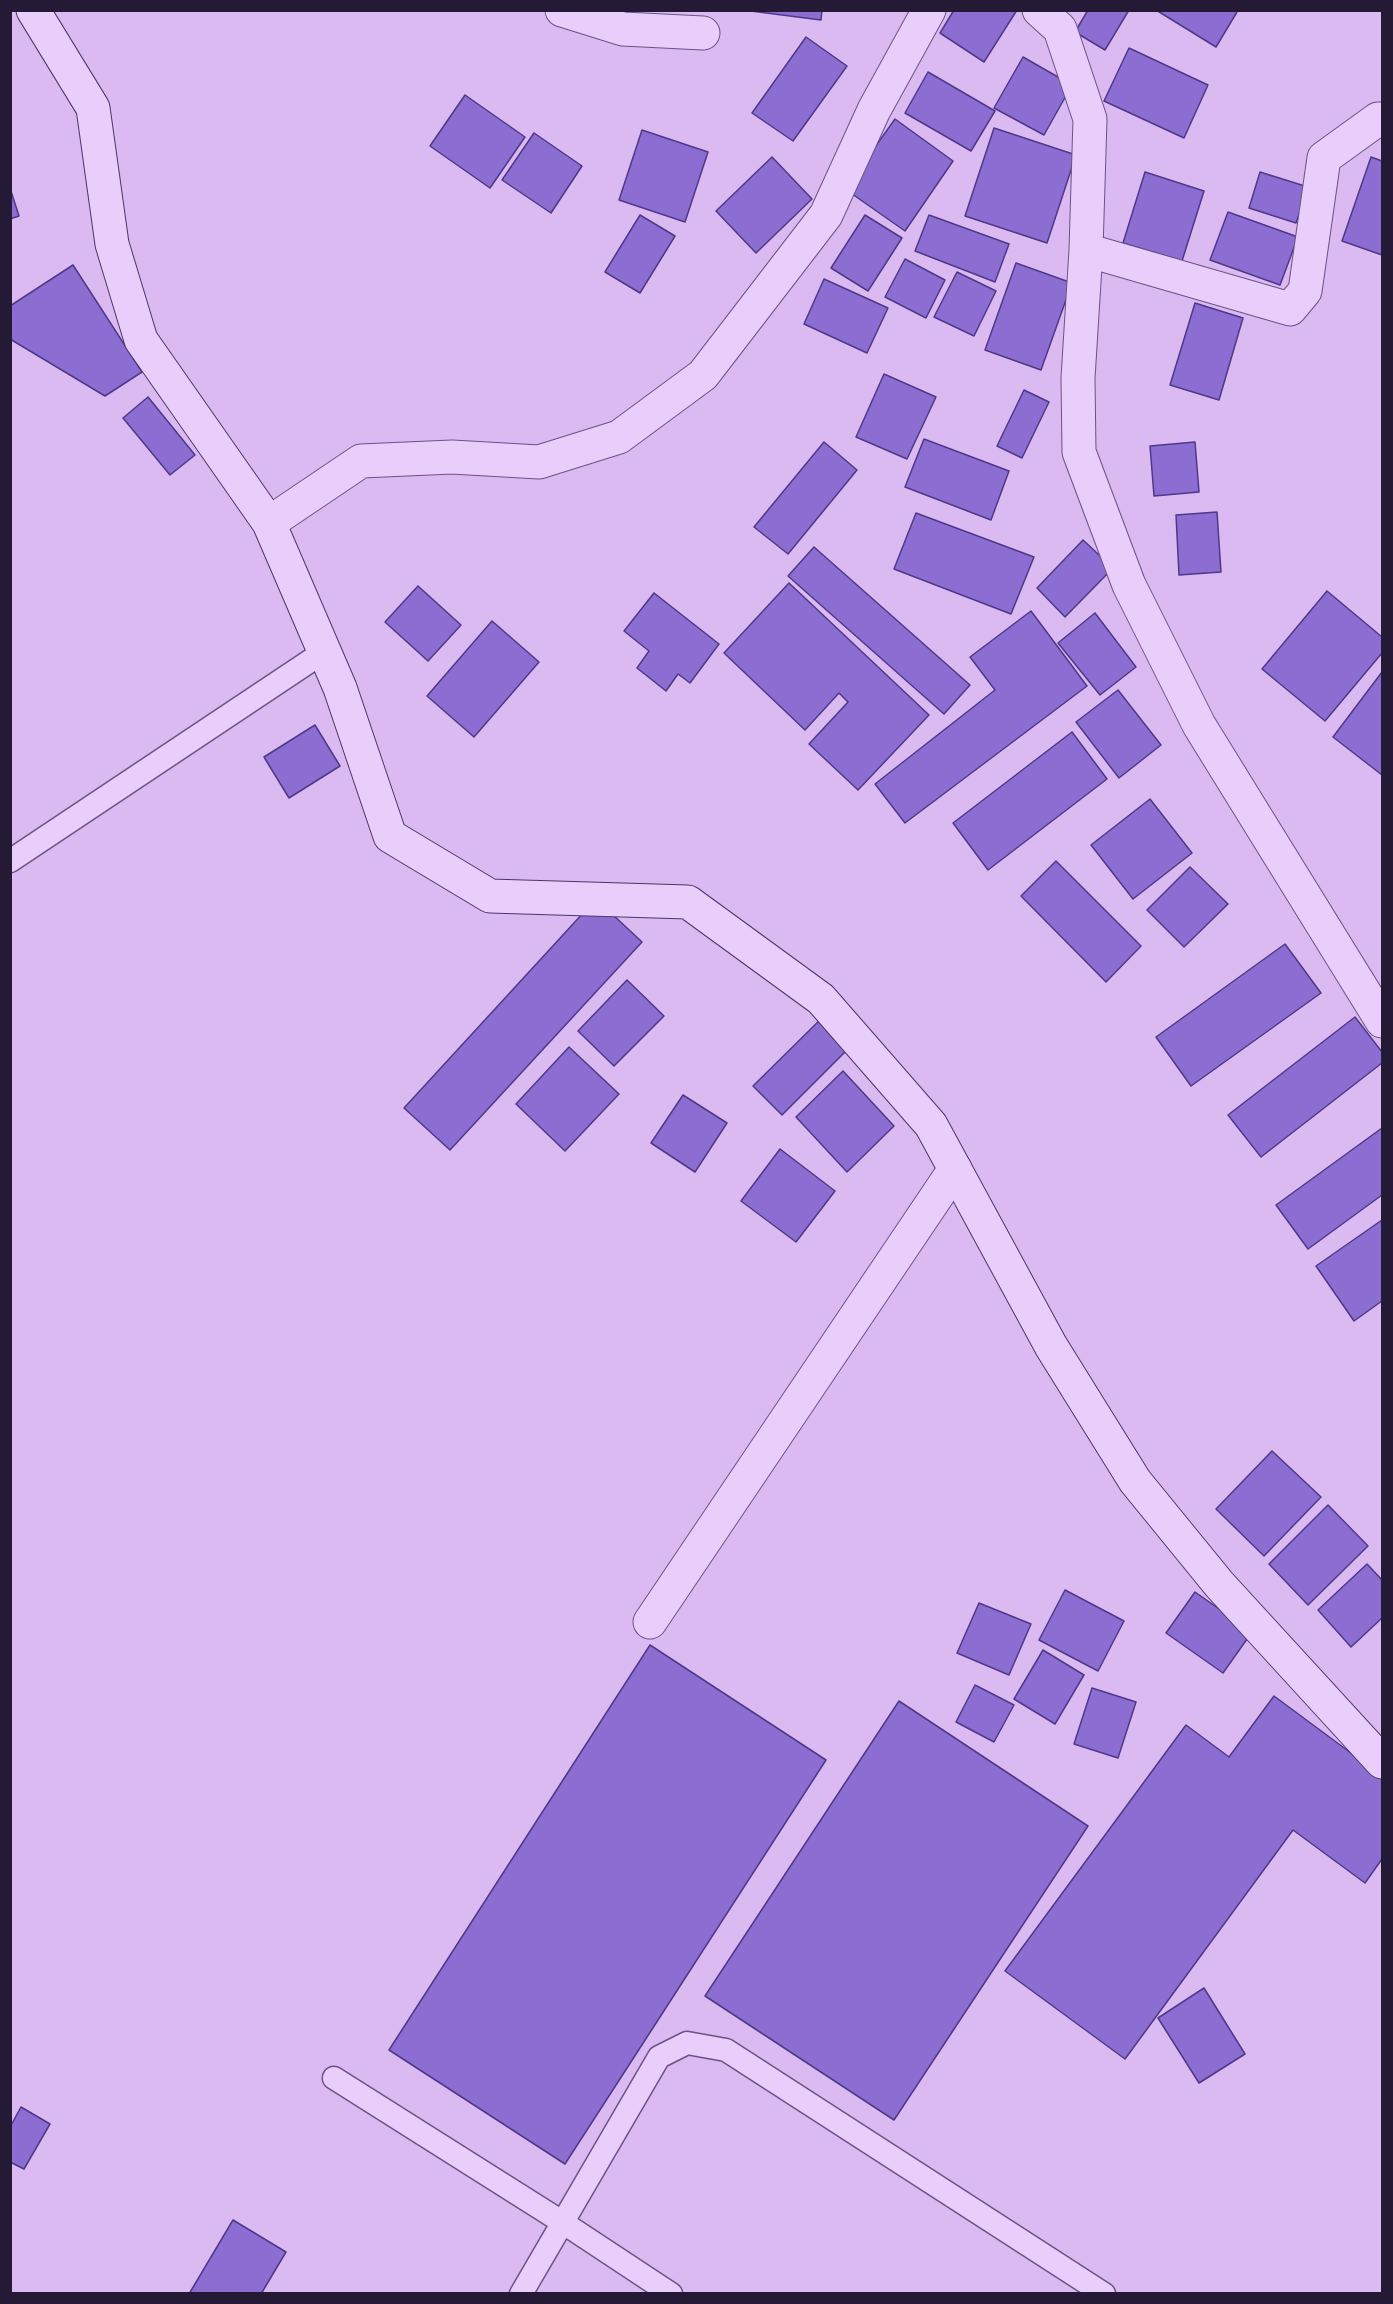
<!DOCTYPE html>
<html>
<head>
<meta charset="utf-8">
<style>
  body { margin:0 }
  #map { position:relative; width:1393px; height:2304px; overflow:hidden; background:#dabaf0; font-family:"PT Serif",serif }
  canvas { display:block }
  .frame { position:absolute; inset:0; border:12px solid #241a36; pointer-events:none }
</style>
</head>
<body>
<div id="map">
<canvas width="1393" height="2304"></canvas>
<div class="frame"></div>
</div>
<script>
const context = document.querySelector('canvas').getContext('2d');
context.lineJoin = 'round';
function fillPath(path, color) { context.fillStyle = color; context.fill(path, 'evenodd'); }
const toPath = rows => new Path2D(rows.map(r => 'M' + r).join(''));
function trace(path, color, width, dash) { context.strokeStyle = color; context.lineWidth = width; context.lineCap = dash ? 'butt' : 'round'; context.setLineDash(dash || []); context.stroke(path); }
const building = toPath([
  [743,10,822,10,821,20,743,10],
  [954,10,1017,10,984,62,940,33,954,10],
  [1088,10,1129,10,1105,50,1075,32,1088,10],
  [1156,10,1234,10,1237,12,1216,47,1156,10],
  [806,37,847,66,793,141,752,113,806,37],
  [1129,48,1208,85,1184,138,1104,101,1129,48],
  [1023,57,1072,85,1044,135,994,108,1023,57],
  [928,72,995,111,971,151,905,113,928,72],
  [465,95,525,137,490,188,430,146,465,95],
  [895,119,953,161,905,231,845,189,895,119],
  [994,128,1076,155,1047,243,965,216,994,128],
  [642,130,708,152,685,222,619,200,642,130],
  [534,133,582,166,551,213,502,180,534,133],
  [772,157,812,199,756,253,716,211,772,157],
  [1371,157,1382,161,1382,255,1342,241,1371,157],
  [1145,172,1204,191,1182,261,1123,243,1145,172],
  [1260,172,1308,187,1296,223,1249,208,1260,172],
  [10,188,19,216,10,219,10,188],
  [1228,212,1298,237,1280,285,1210,260,1228,212],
  [640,215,675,236,640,293,605,272,640,215],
  [865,215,902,238,868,291,831,268,865,215],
  [929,215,1009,244,995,282,915,251,929,215],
  [905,259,945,280,926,318,885,297,905,259],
  [1016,263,1072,283,1041,370,985,350,1016,263],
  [73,265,142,372,105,396,10,339,10,306,73,265],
  [957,272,996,291,974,336,934,317,957,272],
  [824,279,888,308,867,353,804,324,824,279],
  [1195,303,1243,318,1219,400,1170,385,1195,303],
  [884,374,936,397,907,459,856,437,884,374],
  [1024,390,1049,402,1022,458,997,446,1024,390],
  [148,397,195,455,170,475,123,418,148,397],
  [924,439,1009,471,991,520,905,487,924,439],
  [824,442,857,470,788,554,754,527,824,442],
  [1195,442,1199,492,1154,496,1150,446,1195,442],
  [1217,512,1221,572,1179,575,1176,515,1217,512],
  [916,513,1034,557,1011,614,894,569,916,513],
  [1083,540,1113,568,1065,617,1037,588,1083,540],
  [814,547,970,685,944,714,788,576,814,547],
  [789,583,929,715,858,790,809,744,848,702,839,693,805,730,724,653,789,583],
  [418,586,461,625,428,661,385,622,418,586],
  [1327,591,1382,637,1382,653,1325,721,1262,669,1327,591],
  [654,593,719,644,690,683,678,674,666,691,637,668,649,651,624,631,654,593],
  [1031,611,1087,686,905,823,875,784,995,690,970,657,1031,611],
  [1095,613,1136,667,1100,695,1058,643,1095,613],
  [492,621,539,662,474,737,427,696,492,621],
  [1382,672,1382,775,1333,737,1382,672],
  [1118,690,1161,745,1119,778,1076,722,1118,690],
  [315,725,340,766,289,798,264,757,315,725],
  [1072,732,1107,779,988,870,953,823,1072,732],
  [1150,799,1192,853,1133,899,1091,845,1150,799],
  [1056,861,1141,946,1106,982,1021,896,1056,861],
  [1190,867,1228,904,1184,947,1147,910,1190,867],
  [596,899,642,942,450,1150,404,1108,596,899],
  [1285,944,1321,993,1191,1086,1156,1037,1285,944],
  [627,980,664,1016,614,1066,578,1031,627,980],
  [826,1014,854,1043,782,1115,753,1086,826,1014],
  [1355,1017,1382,1052,1382,1063,1261,1157,1228,1115,1355,1017],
  [569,1047,619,1094,565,1151,516,1104,569,1047],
  [843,1071,894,1126,847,1172,796,1117,843,1071],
  [683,1095,727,1123,695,1172,651,1143,683,1095],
  [1382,1128,1382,1195,1308,1249,1276,1205,1382,1128],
  [780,1149,835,1191,796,1242,741,1201,780,1149],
  [1382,1220,1382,1301,1354,1321,1316,1266,1382,1220],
  [1272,1451,1321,1497,1264,1556,1216,1509,1272,1451],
  [1328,1505,1368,1546,1308,1605,1269,1564,1328,1505],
  [1367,1564,1382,1580,1382,1618,1351,1647,1318,1610,1367,1564],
  [1065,1590,1124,1621,1098,1671,1039,1640,1065,1590],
  [1195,1592,1252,1632,1223,1673,1166,1633,1195,1592],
  [979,1603,1031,1624,1009,1675,957,1653,979,1603],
  [650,1645,826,1760,565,2164,389,2050,650,1645],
  [1043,1650,1084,1675,1055,1724,1014,1699,1043,1650],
  [975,1685,1014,1705,994,1742,956,1722,975,1685],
  [1092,1688,1136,1702,1118,1758,1074,1744,1092,1688],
  [1274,1696,1382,1776,1382,1859,1365,1883,1293,1830,1125,2059,1005,1971,1186,1725,1229,1757,1274,1696],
  [899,1701,1088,1826,894,2120,705,1996,899,1701],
  [1204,1988,1245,2054,1199,2083,1158,2018,1204,1988],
  [21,2107,50,2124,24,2169,10,2162,10,2127,21,2107],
  [233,2220,286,2252,261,2294,189,2294,233,2220]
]);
const lane = toPath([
  [10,861,325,651],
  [334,2078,562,2222,671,2294],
  [521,2294,659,2057,687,2043,726,2050,1104,2294]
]);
const street = toPath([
  [562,10,623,29,703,33],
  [1039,10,1060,29,1090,119,1086,250,1078,378,1079,452,1129,585,1199,725,1382,1021],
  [1086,250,1290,309,1305,291,1324,158,1378,119,1382,119],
  [269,523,361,461,452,457,539,462,619,437,703,375,826,215,874,110,929,10],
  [650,1622,955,1169]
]);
const secondary = toPath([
  [33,10,93,108,112,244,141,340,269,523,340,688,390,836,490,896,688,902,821,999,931,1125,1051,1346,1135,1481,1219,1584,1382,1762]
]);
fillPath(building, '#8c6dd2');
trace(building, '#4f3889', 1.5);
trace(lane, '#6a5388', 25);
trace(street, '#6a5388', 35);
trace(secondary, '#4b3769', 35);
trace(lane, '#e9cdfb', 22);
trace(street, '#e9cdfb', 33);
trace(secondary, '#e9cdfb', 33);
</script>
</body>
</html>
